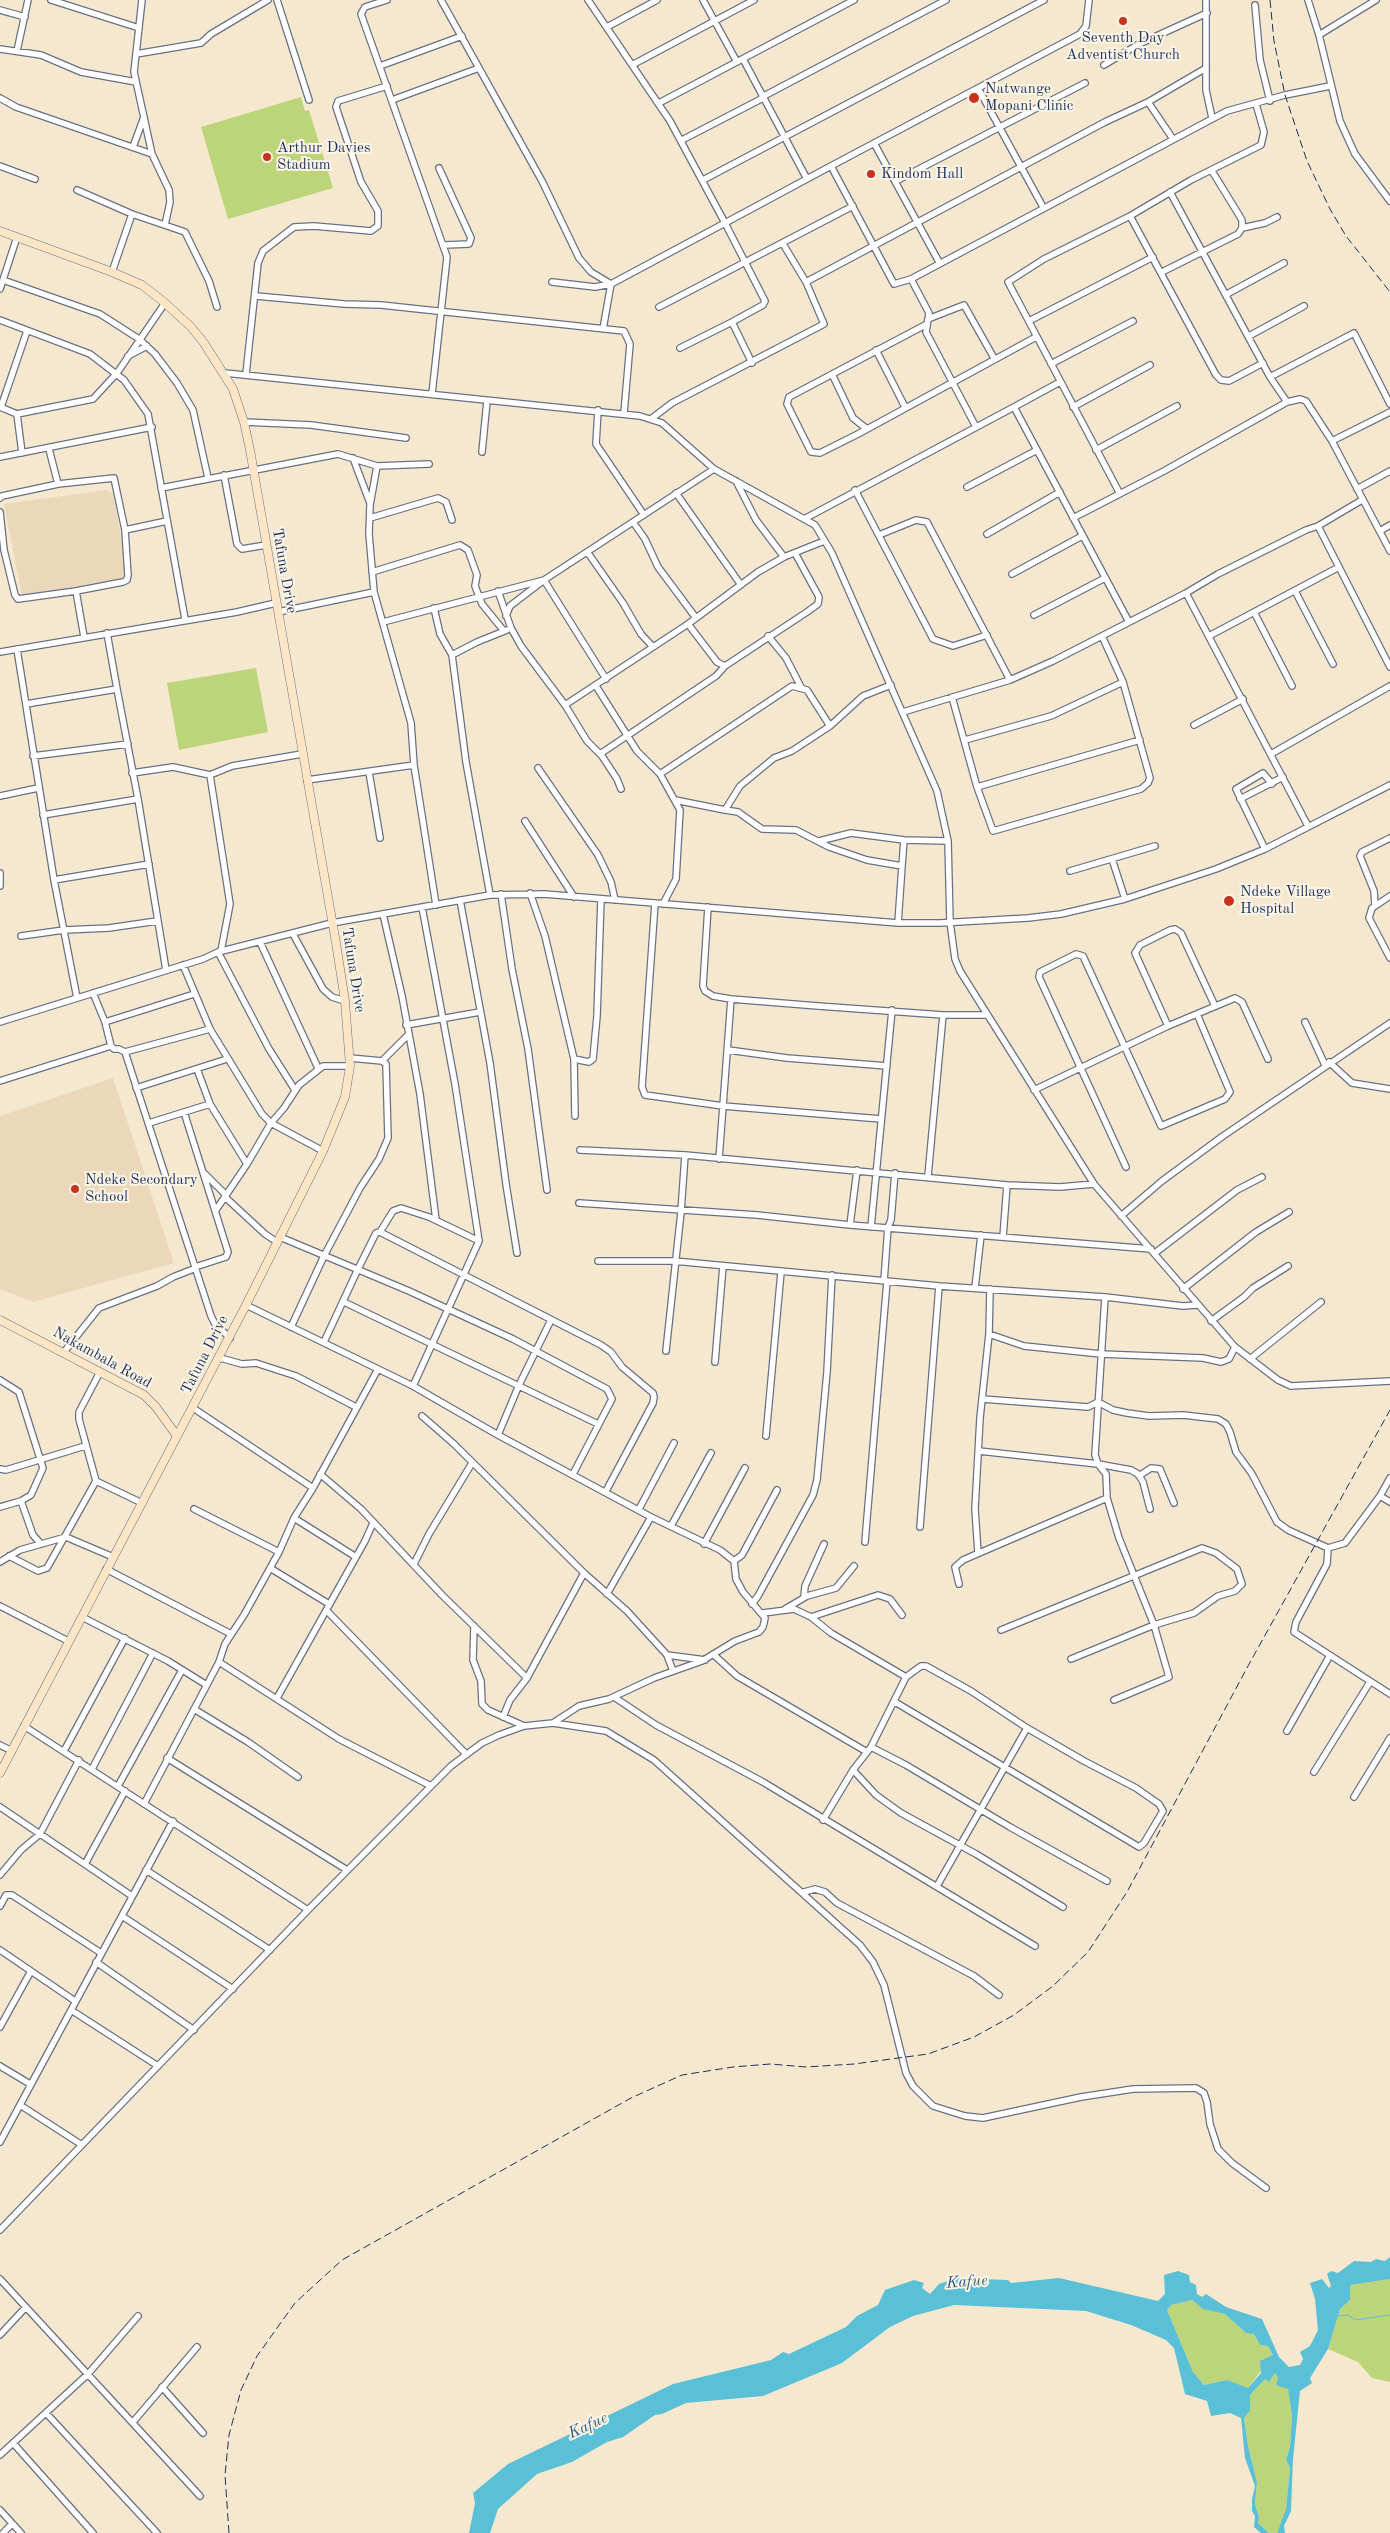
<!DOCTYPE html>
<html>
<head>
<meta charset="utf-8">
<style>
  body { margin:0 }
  canvas { display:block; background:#f6e8ce }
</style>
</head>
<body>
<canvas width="1390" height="2533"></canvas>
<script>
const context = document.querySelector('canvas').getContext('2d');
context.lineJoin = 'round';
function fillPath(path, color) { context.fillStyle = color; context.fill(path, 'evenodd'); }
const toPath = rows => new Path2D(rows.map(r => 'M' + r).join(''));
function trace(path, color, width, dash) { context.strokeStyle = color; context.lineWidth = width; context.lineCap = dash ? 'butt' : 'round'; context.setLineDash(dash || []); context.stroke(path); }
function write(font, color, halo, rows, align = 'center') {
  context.font = font + ' "Old Standard TT",serif'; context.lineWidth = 4; context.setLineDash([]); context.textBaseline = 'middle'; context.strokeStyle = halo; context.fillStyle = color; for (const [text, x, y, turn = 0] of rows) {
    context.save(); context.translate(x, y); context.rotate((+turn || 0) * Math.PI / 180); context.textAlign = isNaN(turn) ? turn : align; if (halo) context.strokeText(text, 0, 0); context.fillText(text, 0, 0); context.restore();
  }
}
const built = toPath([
  [106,490,113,494,128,575,123,582,23,601,4,504],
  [113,1078,174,1263,33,1302,0,1289,0,1116]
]);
const green = toPath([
  [301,97,305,111,309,110,333,188,228,219,201,127],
  [256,668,268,732,179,750,167,683],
  [1390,2279,1390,2382,1372,2378,1358,2362,1328,2349,1340,2309,1350,2300,1350,2285],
  [1192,2300,1203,2308,1225,2314,1245,2332,1254,2334,1260,2345,1268,2346,1273,2355,1247,2389,1227,2380,1204,2385,1193,2372,1167,2310,1171,2305],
  [1275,2373,1288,2389,1292,2416,1290,2447,1286,2460,1290,2468,1286,2509,1278,2533,1269,2533,1258,2523,1259,2517,1255,2504,1257,2482,1248,2446,1244,2418,1250,2411,1250,2395,1265,2379,1269,2382]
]);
const water = toPath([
  [1390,2257,1390,2279,1350,2285,1350,2300,1340,2309,1328,2349,1310,2378,1312,2383,1300,2391,1293,2459,1291,2511,1284,2526,1285,2533,1278,2533,1278,2531,1286,2509,1290,2468,1286,2460,1290,2447,1292,2416,1288,2389,1276,2385,1278,2378,1275,2373,1269,2382,1265,2379,1250,2395,1250,2411,1244,2418,1248,2446,1257,2482,1255,2504,1259,2517,1258,2523,1269,2533,1261,2533,1254,2527,1255,2516,1252,2511,1252,2499,1255,2486,1245,2458,1241,2418,1230,2413,1211,2416,1207,2401,1185,2394,1174,2348,1166,2340,1131,2325,1086,2311,954,2305,913,2316,890,2327,842,2363,763,2396,686,2403,662,2414,655,2415,623,2437,607,2442,572,2462,537,2474,498,2509,490,2533,469,2533,475,2503,473,2493,508,2464,673,2384,771,2360,783,2352,789,2354,846,2327,857,2316,878,2305,885,2290,914,2280,924,2283,922,2288,930,2294,939,2284,957,2278,1008,2280,1011,2283,1059,2278,1158,2301,1165,2294,1164,2275,1178,2271,1189,2275,1190,2282,1196,2285,1197,2294,1202,2297,1206,2294,1226,2307,1262,2319,1279,2357,1289,2367,1300,2365,1303,2359,1300,2352,1310,2346,1318,2330,1315,2299,1310,2283,1322,2279,1329,2288,1331,2286,1327,2274,1331,2271,1338,2273,1354,2261,1371,2262,1376,2259,1385,2261],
  [1192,2300,1203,2309,1225,2314,1246,2333,1254,2334,1260,2345,1268,2346,1273,2355,1260,2361,1261,2373,1248,2388,1227,2380,1204,2385,1193,2372,1167,2310,1171,2305]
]);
const stream = toPath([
  [1338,2316,1348,2315,1355,2320,1390,2315]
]);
const minor = toPath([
  [51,0,139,28],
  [142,0,134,72,152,154,169,190,170,202,165,225],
  [277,0,309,100],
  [387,0,365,7,361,14,447,257,432,394],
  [441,0,542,181,579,258,591,272,611,284],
  [588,0,670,121,725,223,831,166,894,284,911,279,1227,111,1285,95,1330,86],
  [703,0,737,62],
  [1206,0,1206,90,1212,118],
  [1308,0,1319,35],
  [1376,0,1319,35,1340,121,1355,154,1390,201],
  [1255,5,1260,60,1270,101],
  [0,10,25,17],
  [607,27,657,0],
  [0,49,41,55,81,72,136,82],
  [17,51,28,0],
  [136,54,201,43,211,34,268,0],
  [743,59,807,179],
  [632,65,754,0],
  [1104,65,1139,44,1207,13],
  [380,66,462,36],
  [978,88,1043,207],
  [762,97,946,0],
  [0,98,16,107,152,154],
  [392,100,479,68],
  [1148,102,1173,139],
  [659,103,854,0],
  [682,140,763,98],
  [874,143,939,262],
  [133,147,144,117],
  [0,166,35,179],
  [831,166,1080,34,1086,26,1089,0],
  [439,168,471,238,469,244,445,245],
  [703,180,1044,0],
  [896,181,1085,83],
  [77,190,132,214,185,232,209,281,217,307],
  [1170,192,1270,377,1287,402],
  [1130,216,1216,375,1221,380,1229,381,1263,363],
  [1242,228,1265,223,1277,217],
  [112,272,132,214],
  [1162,272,1238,234,1242,228,1242,220,1212,171],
  [911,279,929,313,926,332,976,427],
  [3,280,100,314,139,339,155,354,177,383,193,410,208,478],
  [552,282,595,287,611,284,725,223,765,301,763,305,732,322,680,348],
  [806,282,1105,122,1148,102,1206,68],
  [0,289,17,237],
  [1227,294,1284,263],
  [256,296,344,304,381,305,624,331,630,344,624,413],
  [659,307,853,206],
  [928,319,964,305,994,358],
  [0,320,90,354,124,380,148,414,185,619],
  [1029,321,1153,257],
  [732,322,752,363],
  [927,324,789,397,787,404,811,452,820,453,858,434,1036,337],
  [603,329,611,284],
  [1249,336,1304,306],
  [876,350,905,407],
  [128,356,147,346],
  [1051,364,1133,321],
  [225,373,640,416,662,423,714,469,815,525,832,553,937,791,948,841,950,922,955,959,960,971,1094,1184,1235,1347,1278,1380,1291,1386,1390,1381],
  [246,374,258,263,263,251,294,227,314,226,371,231,378,226,378,211,361,182,336,107,338,101,387,86],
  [832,374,853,418,867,429],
  [1270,377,1354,333,1390,404],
  [0,407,17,414,93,399,117,373,165,303],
  [1,407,27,331],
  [1014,407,1060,382],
  [1073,407,1150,365],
  [598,410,596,444,644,515],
  [17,414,22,453],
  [651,419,672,403,824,324,806,282,783,244],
  [244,422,311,425,406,438],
  [1332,441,1390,412],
  [49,449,58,484],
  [1096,450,1177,406],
  [482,452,487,401],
  [0,457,152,427],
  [353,458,370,503],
  [377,466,370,505,369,534,374,592,411,723,414,765,436,905],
  [224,475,237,544,242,549,266,545],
  [736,481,756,520,784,557],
  [967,487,1037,450],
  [161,488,338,454,377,466,429,464],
  [1357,489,1390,471],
  [855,490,933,639,953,646,987,635],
  [1119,492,1008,282,1044,259,1130,216,1191,180,1261,145,1264,132,1256,104],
  [676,493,741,585],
  [0,498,2,496,58,484,114,478,125,530,128,575,127,580,123,582,76,591,18,599,15,595,4,550,0,512],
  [370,518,438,498,446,502,452,520],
  [806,518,1014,407,1129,622],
  [1073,518,1164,471,1287,402,1300,399,1306,401,1332,441,1390,551],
  [633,522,645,539,658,567,696,618],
  [1318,526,1390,667],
  [125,530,167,521],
  [1380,531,1390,525],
  [987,534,1060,492],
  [879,535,916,520,927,522,1010,680],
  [588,553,623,603,641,634,653,647],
  [372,572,460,545,468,550,477,575,475,586,482,604,504,631],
  [1012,574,1082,536],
  [76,591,84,637],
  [498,591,511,628,521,646,565,705,587,741,602,756,617,779,621,789],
  [1295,591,1333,664],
  [1186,593,1308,826],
  [434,608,440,634,452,655,466,762,490,895],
  [278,612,374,592],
  [1254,612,1292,686],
  [1034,615,1105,578],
  [506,616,510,606,544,580,714,469],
  [383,622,544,580,606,679],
  [688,624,717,662,725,666,807,612,818,604,819,597,795,553],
  [768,636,786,658,801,687],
  [1209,636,1339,567],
  [17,649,54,880,77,998],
  [0,652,237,612,276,603],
  [452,655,477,642,507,630],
  [596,686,637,751,660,774,680,810,676,879,663,904],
  [117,689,138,799,166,970],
  [952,697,977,787,993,831,1141,789,1148,783,1150,778,1123,682,1102,636],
  [26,704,117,689,107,633],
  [565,705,688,624,758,572,784,557,824,541],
  [903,712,1010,680,1053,661,1186,593,1218,574,1306,530,1318,526,1362,500],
  [1194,725,1243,699],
  [965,740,1051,716,1123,682],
  [600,754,716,676,725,666],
  [1271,754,1390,686],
  [33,756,128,744],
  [538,768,598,855,611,882,615,900],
  [369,772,380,838],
  [132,773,173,767,210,775,232,766,302,754],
  [660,774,792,686,807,690,830,726],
  [210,775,230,904,221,951],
  [307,780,414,765],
  [977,787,1140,740],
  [0,796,38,788],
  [1240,799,1283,777],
  [675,800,725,810,740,786,774,758,792,751,830,726,863,696,891,685],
  [725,810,738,812,762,829,796,830,829,847,867,860,902,866,898,923],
  [43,815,138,799],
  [525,821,574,897],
  [904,840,948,841],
  [819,841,851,833,904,840,902,866],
  [1265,849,1236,789,1263,773,1272,784],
  [1112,859,1125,899],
  [1070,871,1155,846],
  [0,873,0,886],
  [54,880,149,864],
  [530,893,545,936,574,1059,575,1116],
  [501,894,512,969,528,1049,547,1190],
  [1390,896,1372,908,1369,918,1390,958],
  [460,900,490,1063,506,1184,517,1253],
  [655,903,642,1087,645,1095,723,1106,881,1119],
  [1375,906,1374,891,1360,856,1362,852,1390,838],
  [708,907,703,986,705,991,713,996,731,999,818,1006,943,1015,985,1015],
  [383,914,402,996,420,1094,436,1220],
  [293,934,323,989,332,997,345,1001],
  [21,936,64,930,109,928,157,921],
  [260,942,318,1068],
  [218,952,269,1049,295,1090],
  [183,965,210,1029,262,1114,271,1123,323,1151],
  [0,1022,203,959,218,952,332,923,490,895,544,894,898,923,940,923,1028,918,1061,914,1125,899,1216,869,1265,849,1390,785],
  [105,1022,194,994],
  [1305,1022,1325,1065],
  [406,1025,480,1012],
  [1168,1026,1135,953,1140,945,1170,930,1175,929,1181,933,1215,1006],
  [111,1046,114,1049,119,1049,125,1052,211,1316,215,1324,230,1338],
  [728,1050,787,1058,887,1066],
  [125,1052,210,1029],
  [574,1059,589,1062,593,1059,597,1016,601,899],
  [382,1061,408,1035],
  [1329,1062,1352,1083,1390,1089],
  [197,1069,210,1104,247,1164],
  [0,1081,111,1046,105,1022,93,993],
  [136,1088,227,1059],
  [1034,1090,1168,1026,1235,998,1242,1002,1268,1059],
  [184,1112,228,1252,226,1257,195,1267],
  [149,1123,210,1104],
  [580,1150,685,1155,1007,1185,1060,1187,1094,1184],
  [719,1159,731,999],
  [1126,1167,1039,977,1040,972,1076,954,1083,956,1161,1126,1225,1099,1230,1092,1197,1014],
  [204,1173,226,1195],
  [928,1176,943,1015],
  [225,1197,265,1234,277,1242],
  [579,1203,757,1215,850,1225,1151,1249],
  [216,1210,247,1164,271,1123,284,1108,299,1085,323,1066,350,1066],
  [1121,1216,1162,1181,1223,1136,1390,1023],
  [850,1225,857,1170],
  [871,1227,892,1010],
  [380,1232,393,1211,401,1208,429,1217,479,1241],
  [280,1237,409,1291,513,1339,607,1389,612,1399,573,1474],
  [1003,1237,1007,1185],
  [1155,1253,1237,1190,1262,1177],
  [598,1261,674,1261,939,1286,1105,1297,1183,1306,1197,1305],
  [884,1281,888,1227,891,1220,895,1173],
  [975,1288,981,1235],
  [1183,1289,1256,1232,1289,1212],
  [344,1302,598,1424],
  [246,1305,413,1386,498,1435,651,1517,720,1550,734,1561,736,1579,743,1592,765,1618,763,1627,759,1632,735,1641,702,1661,654,1678,609,1699,579,1706,553,1723],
  [1211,1321,1244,1297,1253,1288,1288,1266],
  [291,1327,324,1256,360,1188,379,1159,388,1138,386,1064,382,1061,350,1058],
  [989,1334,1024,1346,1101,1354,1203,1358,1221,1362,1229,1359,1235,1347],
  [324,1342,358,1269,376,1233,380,1232,601,1345,611,1352,622,1367,653,1393,654,1397,653,1403,606,1491],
  [666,1351,681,1212,685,1155],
  [64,1352,99,1308,157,1286,173,1277,196,1268],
  [220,1358,242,1364,256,1363,296,1376,356,1407],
  [1250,1359,1321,1302],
  [715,1362,723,1266],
  [0,1380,19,1392,43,1468,31,1495,21,1501,0,1507],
  [413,1386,479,1241,455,1084,422,907],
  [982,1399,1088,1407,1098,1402,1113,1410,1127,1413,1149,1416,1183,1415,1218,1419,1226,1424,1230,1432,1236,1452,1252,1474,1277,1522,1288,1530,1328,1548],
  [193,1408,313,1488],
  [422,1416,454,1444,584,1573,627,1611,667,1655,673,1671],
  [498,1435,519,1385,551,1320],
  [766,1436,781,1272],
  [979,1451,1098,1464,1131,1470,1138,1474,1143,1482,1150,1509],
  [0,1469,6,1470,85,1446],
  [320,1474,361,1509,442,1595,527,1678],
  [1139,1476,1151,1468,1160,1469,1174,1503],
  [1390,1478,1380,1496,1390,1502],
  [96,1481,142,1503],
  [1380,1496,1345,1543,1328,1548,1327,1564,1296,1622,1294,1632,1390,1694],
  [21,1501,33,1535,41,1544],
  [194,1509,279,1552],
  [639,1509,674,1443],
  [294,1518,356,1557],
  [671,1526,711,1453],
  [920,1527,939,1286],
  [865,1542,887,1281],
  [704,1544,745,1468],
  [978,1553,975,1509,980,1418,989,1334,990,1289],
  [9,1556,38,1571,47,1568,96,1481,79,1419,79,1412,100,1372],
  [734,1561,742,1555,777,1490],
  [0,1562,20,1550,66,1537,113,1557],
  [414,1564,429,1534,472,1463],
  [270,1568,329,1604],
  [106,1569,231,1634],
  [959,1584,955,1567,963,1560,1107,1498],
  [607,1594,651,1517],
  [804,1597,805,1586,824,1544],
  [752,1604,758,1596,813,1495,817,1480,827,1372,832,1275],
  [0,1606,68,1641],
  [785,1609,807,1596,836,1588,854,1566],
  [327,1611,466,1754],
  [763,1613,794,1609,811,1617,831,1633,906,1677],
  [82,1617,168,1661,205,1684],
  [811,1617,878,1595,890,1599,902,1615],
  [474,1626,473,1660,481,1681,482,1704,488,1710,524,1726],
  [1001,1630,1202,1548,1216,1553,1237,1569,1242,1584,1235,1591,1218,1596,1194,1613,1154,1625,1169,1677,1114,1700],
  [667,1655,705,1660],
  [714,1655,737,1676,867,1752],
  [1071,1659,1154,1625,1119,1538,1107,1498,1106,1474,1098,1464,1095,1455,1105,1297],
  [219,1662,339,1739,431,1786],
  [614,1697,656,1725,763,1782,1035,1946],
  [277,1698,365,1541,373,1523],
  [194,1709,248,1742,298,1777],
  [503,1717,510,1700,527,1678,584,1573],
  [24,1726,308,1910],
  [1287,1731,1329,1657],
  [0,1745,12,1751],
  [871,1747,906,1677,921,1666,926,1666,971,1691,1027,1728,1084,1761,1136,1788,1159,1804,1163,1811,1144,1843,1139,1847,895,1702],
  [64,1751,125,1638],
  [167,1758,347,1870],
  [92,1769,153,1653],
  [853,1770,876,1795,901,1813,976,1854,1063,1907],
  [1314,1772,1370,1682],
  [118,1786,182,1670],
  [1354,1797,1390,1738],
  [144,1804,219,1662,225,1644,244,1615,279,1552,294,1518,313,1488,378,1369],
  [0,1807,132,1896],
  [823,1820,853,1770,871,1747,906,1765,1010,1827,1107,1881],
  [85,1864,125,1791],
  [146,1870,270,1950],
  [0,1875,21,1850,40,1834,79,1760],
  [937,1886,1027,1728],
  [804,1892,815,1889,825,1892,837,1903,974,1976,999,1995],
  [0,1906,6,1895,12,1895,101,1953],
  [122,1916,233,1989],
  [0,1950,75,2001],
  [96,1962,194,2030],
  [71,2010,158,2066],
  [0,2027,31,1971],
  [0,2066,30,2084],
  [20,2105,82,2145],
  [0,2142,173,1821],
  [0,2230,308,1910,451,1766,482,1743,499,1735,524,1726,553,1723,606,1731,654,1760,860,1945,873,1962,884,1985,906,2073,913,2086,933,2106,965,2116,983,2118,1081,2097,1133,2089,1196,2088,1204,2093,1207,2102,1210,2124,1218,2149,1232,2163,1266,2188],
  [0,2279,200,2496],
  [0,2335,25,2308],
  [162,2387,203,2433],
  [46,2413,157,2533],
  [133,2422,197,2347],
  [13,2443,93,2533],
  [0,2455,88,2374,138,2316],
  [0,2510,21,2533],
  [3,2533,12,2524]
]);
const secondary = toPath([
  [0,231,112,272,142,285,165,303,191,327,204,343,233,389,244,422,250,450,336,943,345,1001,350,1066,345,1097,323,1151,246,1305,0,1773],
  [0,1320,144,1395,156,1407,177,1436]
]);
const rail = toPath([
  [1270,0,1274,41,1285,95,1307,161,1330,209,1346,236,1390,292],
  [229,2533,225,2475,229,2435,241,2390,257,2356,295,2303,342,2260,631,2098,682,2075,733,2067,770,2064,806,2067,854,2064,928,2054,974,2037,1014,2015,1053,1986,1088,1952,1127,1892,1248,1666,1390,1410]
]);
const markers = [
  [1123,21,5,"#c8321e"],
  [974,98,6,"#c8321e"],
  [267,157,5,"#c8321e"],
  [871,174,5,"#c8321e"],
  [1229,901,6,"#c8321e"],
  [75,1189,5,"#c8321e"]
];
const poiNames = [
  ["Seventh Day",1123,38,"center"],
  ["Adventist Church",1123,55,"center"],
  ["Natwange",985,89],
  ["Mopani Clinic",985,106],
  ["Arthur Davies",277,148],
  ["Stadium",277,165],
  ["Kindom Hall",881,174],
  ["Ndeke Village",1240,892],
  ["Hospital",1240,909],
  ["Ndeke Secondary",85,1180],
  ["School",85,1197]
];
const streetNames = [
  ["Tafuna Drive",284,571,80],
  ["Tafuna Drive",353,970,81],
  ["Tafuna Drive",205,1355,-63],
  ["Nakambala Road",102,1358,29]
];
const waterNames = [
  ["Kafue",967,2282,-4],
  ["Kafue",588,2426,-25]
];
fillPath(built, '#ebd8ba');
fillPath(green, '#bcd57a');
fillPath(water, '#5ac0d7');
trace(stream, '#5ac0d7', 1);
trace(minor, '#687085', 8);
trace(secondary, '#687085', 9);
trace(minor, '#fff', 5.5);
trace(secondary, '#fee5c5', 8);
trace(rail, '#1b2f5e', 1, [8, 4]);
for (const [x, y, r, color] of markers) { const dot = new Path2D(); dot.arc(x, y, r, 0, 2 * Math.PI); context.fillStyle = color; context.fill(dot); trace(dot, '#fcf5e5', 2); }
write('15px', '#1b2f5e', '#fcf5e5', poiNames, 'left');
write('15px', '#1b2f5e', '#fcf5e5', streetNames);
write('italic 16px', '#2e5a82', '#fcf5e5', waterNames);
</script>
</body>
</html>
